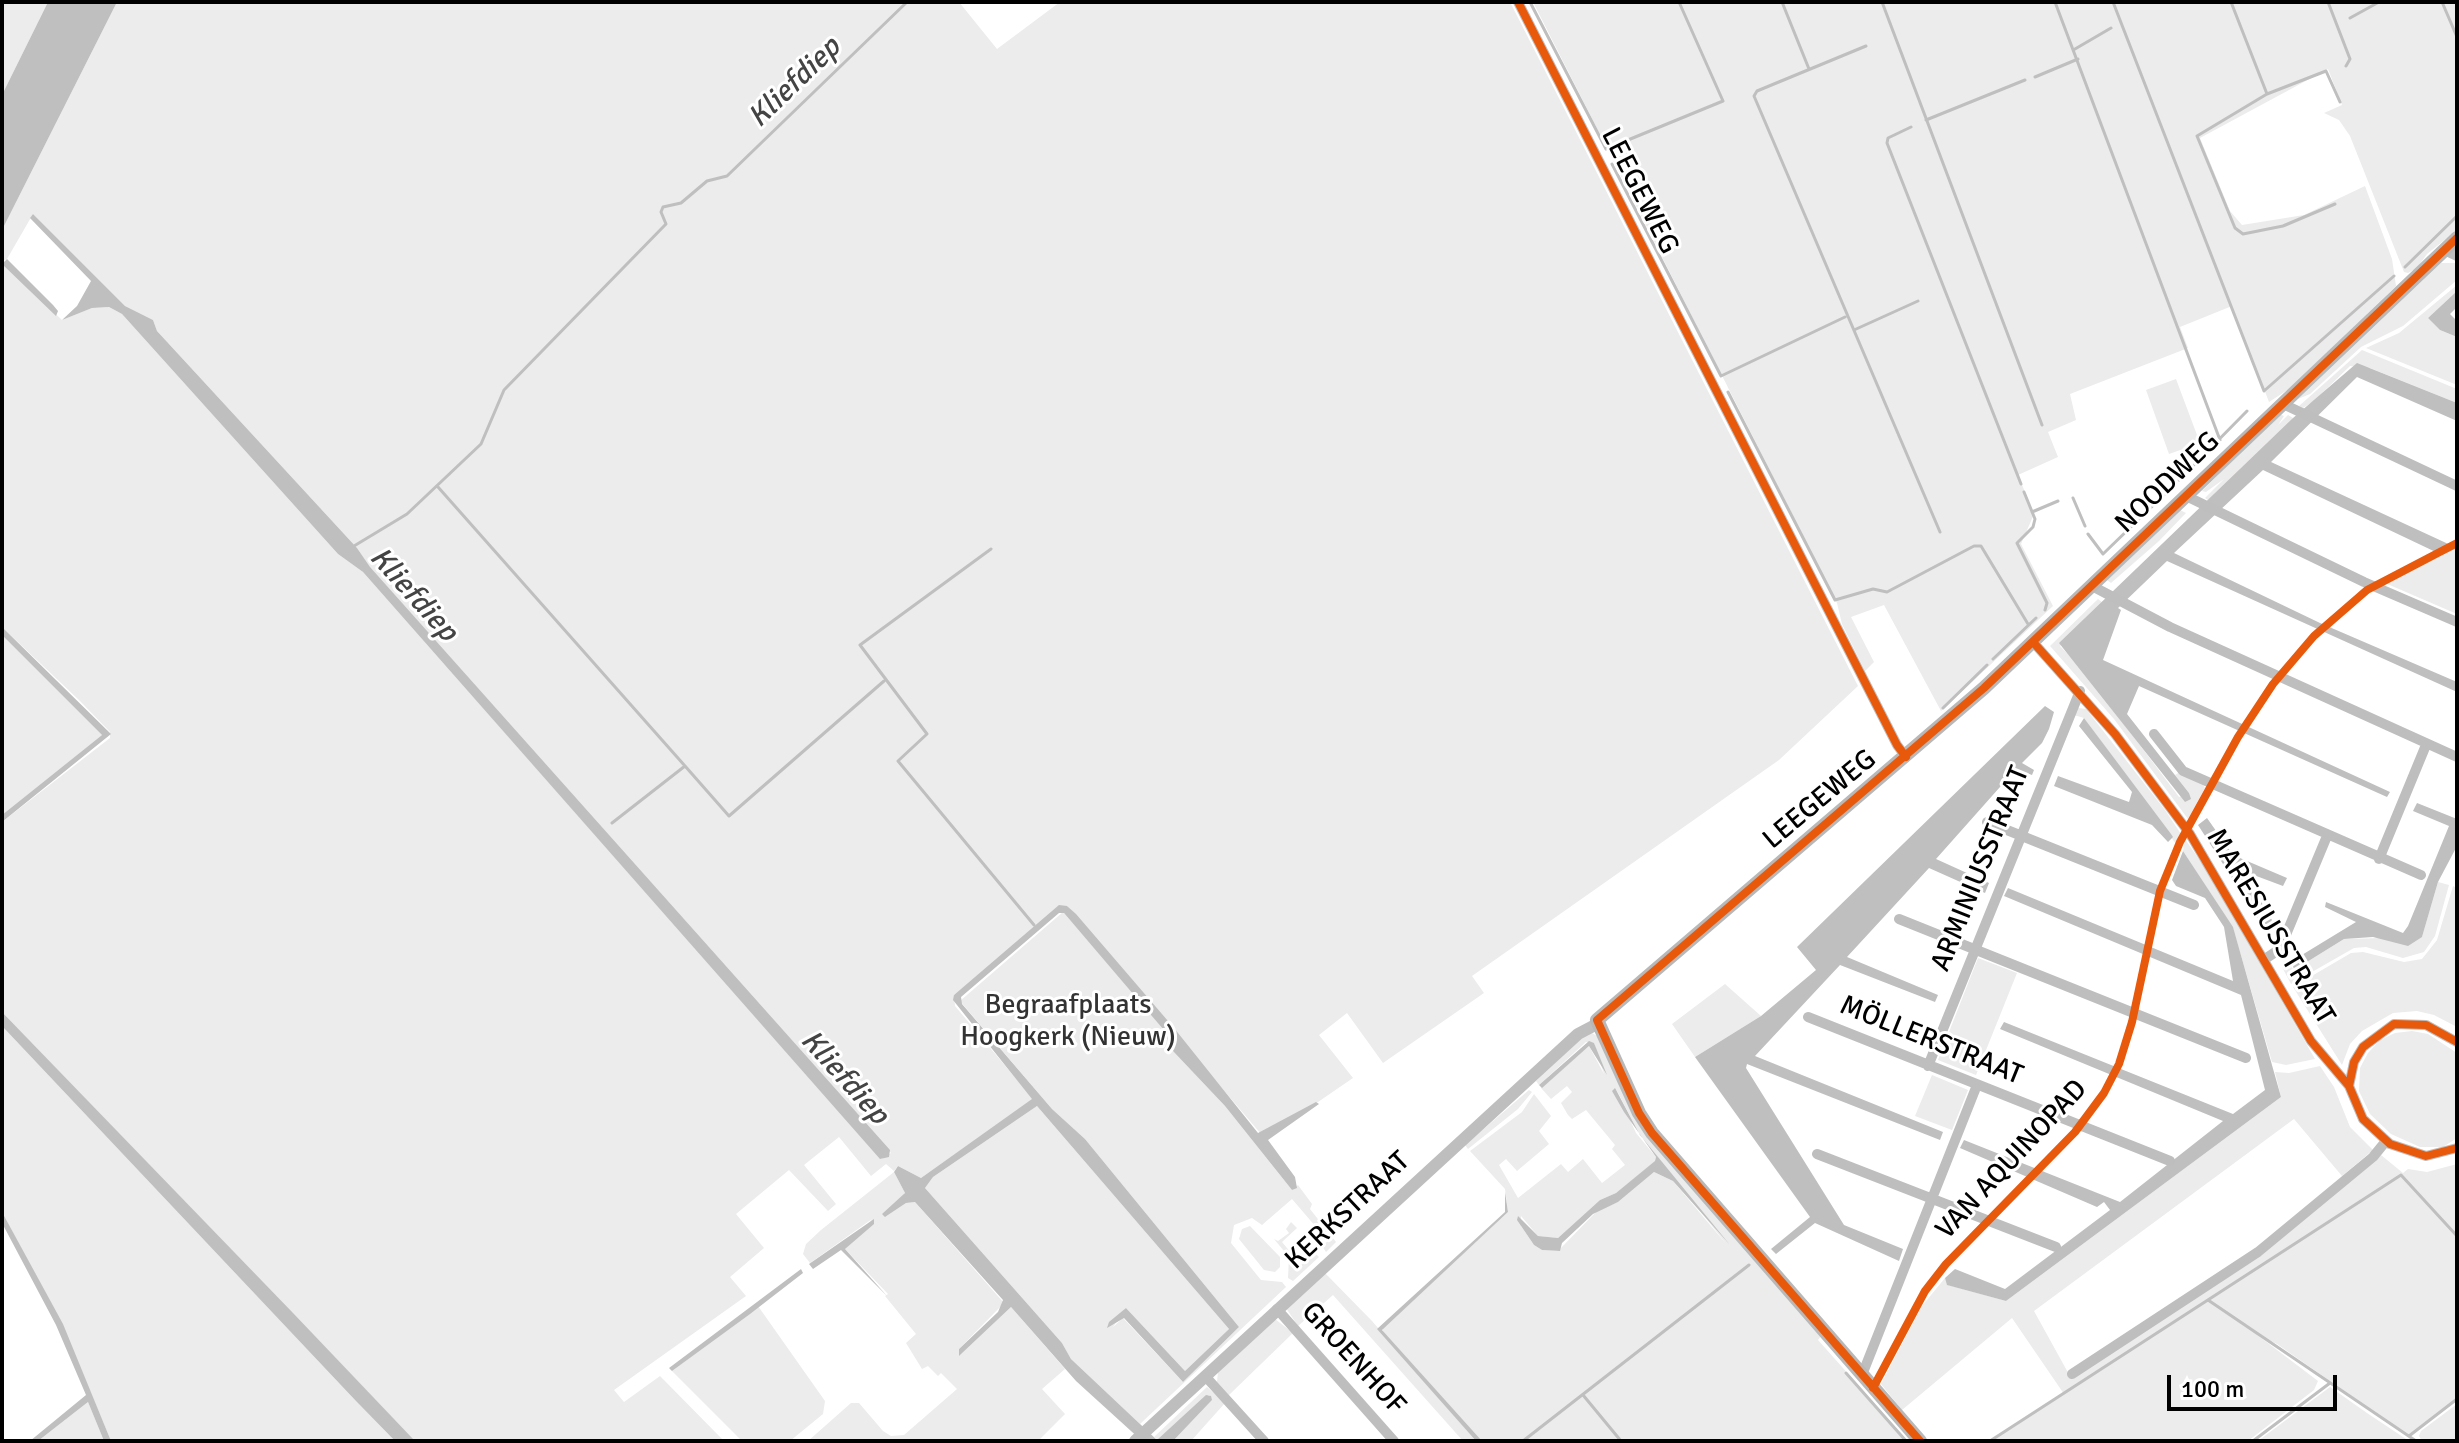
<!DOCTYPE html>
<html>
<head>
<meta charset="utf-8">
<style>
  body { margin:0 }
  #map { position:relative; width:2459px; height:1443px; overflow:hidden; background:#fff; font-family:Signika,sans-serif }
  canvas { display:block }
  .frame { position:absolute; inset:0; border:4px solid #000; pointer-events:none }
  .scale { position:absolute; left:2167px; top:1375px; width:170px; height:36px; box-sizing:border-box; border:4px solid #000; border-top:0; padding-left:10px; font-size:24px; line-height:28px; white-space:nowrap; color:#000; -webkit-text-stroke:6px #fff; paint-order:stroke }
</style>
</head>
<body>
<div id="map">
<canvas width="2459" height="1443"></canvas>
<div class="frame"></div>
<div class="scale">100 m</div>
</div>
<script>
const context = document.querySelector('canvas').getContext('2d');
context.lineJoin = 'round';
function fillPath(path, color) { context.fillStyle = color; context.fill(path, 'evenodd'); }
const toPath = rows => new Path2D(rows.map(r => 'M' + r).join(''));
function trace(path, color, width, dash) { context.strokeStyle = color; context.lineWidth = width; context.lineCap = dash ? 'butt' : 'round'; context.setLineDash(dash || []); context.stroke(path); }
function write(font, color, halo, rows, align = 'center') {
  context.font = font + ' Signika,sans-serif'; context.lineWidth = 6; context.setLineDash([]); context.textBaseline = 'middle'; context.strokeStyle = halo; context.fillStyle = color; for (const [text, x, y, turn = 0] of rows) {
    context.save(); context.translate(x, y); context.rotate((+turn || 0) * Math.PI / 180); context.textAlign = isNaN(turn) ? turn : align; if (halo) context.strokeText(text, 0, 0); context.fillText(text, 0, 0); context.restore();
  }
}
const green = toPath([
  [2,2,48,2,2,95],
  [117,2,959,2,997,49,1060,2,1510,2,1858,686,1779,760,1472,976,1484,993,1383,1063,1347,1013,1319,1035,1353,1078,1318,1102,1261,1134,1067,906,954,995,955,1006,1033,1099,921,1178,898,1166,894,1171,886,1164,871,1176,839,1137,804,1165,836,1204,828,1211,789,1170,736,1214,764,1248,730,1277,746,1296,614,1390,624,1402,660,1376,724,1441,415,1441,2,1012,2,822,110,738,110,732,80,701,2,627,2,263,62,320,92,308,109,307,122,314,338,554,363,572,881,1159,891,1153,370,568,357,548,157,331,153,320,125,306,33,214,7,259,2,261,2,230],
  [1533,2,2457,2,2457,230,2427,254,2417,268,2408,273,2404,272,2350,136,2339,120,2324,113,2342,105,2328,69,2200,138,2230,211,2242,225,2304,215,2365,186,2392,259,2396,286,2289,389,2269,402,2232,306,2180,327,2188,348,2070,394,2076,420,2048,432,2058,457,2018,475,2034,514,2021,544,2053,606,1941,711,1884,605,1851,617,1874,662,1865,671,1842,624,1837,603],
  [2441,263,2457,263,2457,280,2403,326,2361,347,2310,394,2298,399],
  [2457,285,2457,291,2428,318,2440,330,2457,337,2457,385,2366,348,2399,333],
  [2362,350,2457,389,2457,403,2370,368,2350,366,2314,401,2303,408,2299,406],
  [2176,379,2200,443,2169,454,2146,390],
  [2279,414,2284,416,2278,425,2224,479,2206,492,2202,491],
  [2288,415,2293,418,2282,431,2219,492,2208,500,2205,498],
  [2180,510,2186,513,2159,541,2111,583,2107,580],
  [2457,547,2457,614,2385,583,2414,567],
  [2098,599,2103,603,2060,646,2084,671,2179,797,2189,793,2175,775,2180,772,2202,783,2205,788,2188,819,2114,719,2050,646],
  [2,635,102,735,2,815],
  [2078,708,2086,709,2165,810,2181,834,2176,844,2084,718,2074,715],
  [2185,839,2207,871,2315,1059,2286,1065,2272,1062,2233,928,2183,851],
  [2438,882,2449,885,2435,936,2424,952,2403,958,2366,947,2354,948,2291,984,2282,967,2284,959,2294,970,2344,939,2422,937],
  [2453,886,2457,888,2457,1027,2434,1015,2417,1011,2393,1013,2362,1031,2350,1044,2342,1065,2293,987,2351,953,2363,952,2404,962,2422,959,2437,940],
  [1063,912,1144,1005,1163,1029,1172,1050,1225,1106,1292,1190,1298,1185,1312,1204,1310,1209,1336,1242,1326,1252,1322,1246,1328,1241,1292,1199,1262,1225,1252,1218,1234,1225,1231,1243,1261,1280,1282,1282,1286,1287,1140,1424,1071,1359,1062,1343,925,1188,933,1177,1037,1106,1229,1329,1185,1371,1126,1308,1113,1327,1123,1318,1183,1382,1239,1327,1085,1139,1052,1109,960,1001],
  [1978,958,2017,973,1976,1075,1938,1060],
  [1725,984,1761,1016,1695,1057,1672,1024],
  [2,1026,355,1400,395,1441,111,1441,62,1324,2,1212],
  [2412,1031,2428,1034,2457,1053,2457,1138,2443,1147,2420,1147,2391,1134,2370,1114,2359,1091,2360,1068,2368,1053,2380,1040,2395,1033],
  [1592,1033,1597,1036,1634,1113,1821,1336,1818,1340,1908,1441,1482,1441,1383,1332,1383,1328,1508,1212,1505,1189,1470,1151,1522,1112,1534,1094,1551,1116,1539,1131,1549,1144,1517,1171,1506,1159,1499,1165,1518,1198,1561,1164,1568,1172,1583,1159,1602,1183,1625,1165,1612,1149,1615,1145,1586,1110,1572,1119,1568,1115,1561,1103,1572,1092,1567,1086,1551,1099,1541,1088,1589,1046,1604,1074,1594,1043,1586,1042,1539,1085,1536,1081,1586,1034],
  [1616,1089,1640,1135,1727,1245,1673,1181,1654,1172,1618,1202,1597,1211,1558,1251,1542,1250,1534,1245,1521,1226,1521,1216,1538,1236,1558,1238,1600,1200,1616,1193,1655,1162,1656,1157,1636,1133],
  [2320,1066,2334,1087,2350,1127,2373,1150,2342,1176,2294,1119,2034,1311,2071,1378,2258,1258,2381,1155,2403,1173,2408,1169,2427,1172,2457,1164,2457,1400,2409,1436,2277,1344,2256,1334,2318,1381,2314,1390,2248,1441,1992,1441,2064,1394,2012,1318,1902,1410,1881,1384,1922,1306,1945,1278,1948,1285,2006,1301,2281,1097,2275,1072,2289,1073],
  [1932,1075,1968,1090,1952,1130,1915,1116],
  [1529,1090,1532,1092,1518,1109,1468,1149,1465,1145],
  [894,1172,905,1193,885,1217,906,1203,915,1202,1004,1303,959,1349,959,1356,1011,1307,1065,1369,1042,1389,1065,1414,1038,1441,808,1441,851,1403,859,1403,883,1431,891,1436,904,1435,957,1389,941,1373,938,1376,928,1366,922,1369,906,1343,916,1334,885,1296,888,1294,845,1249,872,1219,810,1263,803,1254,806,1244,821,1230],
  [1291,1222,1297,1228,1282,1242,1301,1265,1315,1253,1319,1257,1293,1281,1288,1278,1289,1257,1274,1239,1278,1241,1289,1233,1286,1229],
  [1250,1226,1280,1257,1280,1267,1275,1272,1264,1270,1239,1239,1242,1229],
  [1325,1273,1372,1321,1476,1441,1463,1441,1333,1295,1298,1326,1286,1308],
  [758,1306,825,1401,823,1414,790,1441,742,1441,672,1371],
  [1275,1319,1293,1333,1229,1395,1217,1382,1218,1372],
  [1207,1387,1225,1403,1191,1441,1173,1441,1212,1400,1209,1395,1158,1440,1154,1437],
  [2330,1387,2367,1413,2409,1441,2258,1441],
  [88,1402,104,1441,38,1441],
  [2457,1404,2457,1441,2422,1441,2419,1436,2421,1431]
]);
const water = toPath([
  [48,2,117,2,2,230,2,95],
  [33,214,125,306,153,320,157,331,357,548,370,567,890,1150,889,1157,880,1159,363,572,338,554,122,314,109,307,92,308,62,320,77,306,91,281,30,218],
  [7,259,53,305,58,311,56,316,2,264],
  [2457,291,2457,307,2450,314,2457,321,2457,337,2440,330,2428,318],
  [2357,363,2457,403,2457,421,2357,377,2271,462,2457,548,2442,555,2263,470,2174,553,2320,623,2457,682,2457,692,2167,561,2118,608,2121,610,2103,660,2390,792,2387,797,2139,686,2127,714,2189,793,2191,799,2185,802,2059,643,2293,418],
  [2,627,111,734,2,822,2,815,102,735,2,635],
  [2045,706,2054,712,2049,729,2042,743,2022,763,2034,770,2032,775,2016,769,1936,859,1989,883,1985,893,1929,868,1847,957,1938,995,1935,1002,1840,965,1755,1056,1943,1132,1940,1140,1747,1064,1746,1068,1844,1225,1903,1249,1899,1261,1815,1223,1776,1254,1771,1249,1810,1217,1695,1057,1761,1016,1816,970,1797,947],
  [2084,718,2171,834,2173,837,2168,842,2152,825,2054,786,2058,776,2129,802,2132,792,2079,726],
  [2417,803,2457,819,2457,846,2438,882,2422,937,2408,946,2373,937,2344,939,2294,970,2292,961,2356,922,2325,907,2326,902,2403,933,2408,926,2449,826,2413,811],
  [2207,818,2233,855,2287,878,2283,886,2243,871,2272,920,2268,927,2264,928,2198,825],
  [2183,851,2233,927,2281,1097,2006,1301,1947,1285,1945,1278,1955,1269,2005,1289,2110,1210,2104,1202,2097,1207,1960,1148,1964,1140,2120,1202,2223,1121,2000,1029,2004,1022,2233,1114,2265,1090,2241,995,2004,896,2008,888,2233,981,2224,927,2205,898,2176,886,2172,880],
  [1059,905,1067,906,1076,914,1174,1028,1258,1133,1316,1102,1319,1104,1268,1140,1295,1177,1297,1188,1292,1190,1225,1106,1172,1050,1163,1029,1064,913,1059,913,961,997,962,1004,1052,1109,1085,1139,1239,1327,1183,1382,1124,1318,1107,1328,1109,1322,1126,1308,1185,1371,1229,1329,1037,1106,933,1177,925,1188,1062,1343,1071,1359,1157,1440,1206,1395,1211,1396,1212,1400,1173,1441,1142,1441,1076,1381,1011,1307,959,1356,959,1349,998,1312,1003,1300,915,1202,906,1203,885,1217,882,1214,905,1193,894,1172,898,1166,921,1178,1032,1099,953,1000,954,995],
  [2,1012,293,1313,415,1441,395,1441,355,1400,2,1026],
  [1589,1041,1594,1043,1607,1075,1589,1046,1542,1088,1539,1085],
  [1615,1088,1640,1135,1730,1245,1673,1181,1654,1172,1618,1202,1593,1214,1562,1243,1560,1251,1542,1250,1534,1245,1517,1220,1518,1216,1538,1236,1558,1238,1600,1200,1616,1193,1655,1161,1656,1157,1624,1112,1612,1091],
  [1505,1192,1508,1212,1382,1330,1482,1441,1476,1441,1377,1329,1505,1212],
  [2,1212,63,1324,111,1441,104,1441,88,1402,38,1441,30,1441,86,1395,56,1325,2,1223],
  [874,1219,874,1224,845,1249,887,1296,841,1250,813,1269,809,1264],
  [801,1269,803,1273,750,1314,672,1371,669,1368]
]);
const stream = toPath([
  [1530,2,1606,149,1723,101,1679,2],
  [1782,2,1809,69],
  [1882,2,2042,425],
  [2055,2,2220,440],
  [2113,2,2264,391,2394,276],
  [2231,2,2267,94,2326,71,2340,102],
  [2328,2,2350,59,2346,66],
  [2442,2,2457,37],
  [2350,18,2379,2],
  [1866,46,1757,91,1754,96,1940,532],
  [2075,49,2111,28],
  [2035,77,2078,59],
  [2267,94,2197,136,2235,228,2243,234,2283,226,2335,204],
  [1926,120,2025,80],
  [1911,127,1888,138,1887,143,2021,484],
  [1612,164,1721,376,1845,317],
  [2405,267,2457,216],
  [1854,330,1918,301],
  [1728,392,1835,600,1873,589,1887,592,1974,546,1981,546,2028,624],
  [2179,480,2247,411],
  [438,487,685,766],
  [2024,492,2035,519,2033,527,2017,543,2047,603,2045,610],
  [2073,498,2085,526],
  [2032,512,2058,501],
  [2088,534,2103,554,2169,490],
  [354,546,407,514,481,444,504,390,666,224,661,212,663,207,681,203,707,181,727,176,907,2],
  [991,549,860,645,927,734,898,761,1034,925],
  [1993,659,2036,618],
  [1943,708,1987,665],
  [612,823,685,766,729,816,884,681],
  [2208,1300,2416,1441],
  [1846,1373,1906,1441],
  [1583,1395,1621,1441],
  [2409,1436,2457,1399],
  [1523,1441,1749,1265],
  [1990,1441,2401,1175,2457,1236],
  [2253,1441,2330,1383]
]);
const minor = toPath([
  [1518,2,1897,745,1906,757],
  [2444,250,2457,256],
  [2283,404,2457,486],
  [2186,496,2364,582,2457,622],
  [2092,586,2170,627,2457,757],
  [2033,642,2115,734,2190,834,2311,1041,2349,1086],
  [2154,734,2183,771,2421,875],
  [1987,822,2194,905],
  [2379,859,2426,745],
  [1899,919,2246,1058],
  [2265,959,2280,949,2327,836],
  [1808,1017,2170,1161],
  [2457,1042,2426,1025,2394,1024,2363,1047,2354,1062,2349,1086,2363,1119,2390,1144,2426,1156,2457,1148],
  [1928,1066,2080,691],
  [1817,1154,2056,1247],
  [1277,1309,1394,1441],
  [2072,1374,2258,1252,2373,1157,2386,1141],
  [1862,1375,1977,1085],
  [1206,1377,1264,1441]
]);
const tertiary = toPath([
  [1135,1441,1578,1034,1597,1024]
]);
const secondary = toPath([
  [1920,1441,1652,1133,1639,1113,1597,1020,1984,688,2457,238]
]);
const cycleway = toPath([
  [1518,2,1897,745,1906,757],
  [2033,642,2115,734,2190,834,2311,1041,2349,1086],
  [2457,1042,2426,1025,2394,1024,2363,1047,2354,1062,2349,1086,2363,1119,2390,1144,2426,1156,2457,1148],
  [1873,1388,1925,1291,1946,1264,2075,1132,2104,1093,2119,1064,2132,1022,2160,891,2180,842,2238,737,2273,684,2314,636,2367,590,2457,543],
  [1920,1441,1652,1133,1639,1113,1597,1020,1984,688,2457,238]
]);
const streetNames = [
  ["LEEGEWEG",1639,191,63],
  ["NOODWEG",2168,483,-44],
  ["LEEGEWEG",1820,800,-40],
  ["ARMINIUSSTRAAT",1981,869,-68],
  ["MARESIUSSTRAAT",2270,927,59],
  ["MÖLLERSTRAAT",1931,1041,22],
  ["VAN AQUINOPAD",2012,1160,-47],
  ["KERKSTRAAT",1348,1211,-43],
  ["GROENHOF",1353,1359,48]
];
const parkNames = [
  ["Begraafplaats",1068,1006],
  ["Hoogkerk (Nieuw)",1068,1038]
];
const waterNames = [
  ["Kliefdiep",795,83,-44],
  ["Kliefdiep",413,595,48],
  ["Kliefdiep",844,1078,48]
];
fillPath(green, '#ececec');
fillPath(water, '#bfbfbf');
trace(stream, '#bfbfbf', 3);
trace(minor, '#bebebe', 10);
trace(tertiary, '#bebebe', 12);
trace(secondary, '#b8b8b8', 14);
trace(cycleway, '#e8590c', 8);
write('28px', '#000', '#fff', streetNames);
write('28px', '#333', '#fff', parkNames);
write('italic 30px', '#444', '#fff', waterNames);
</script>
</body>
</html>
